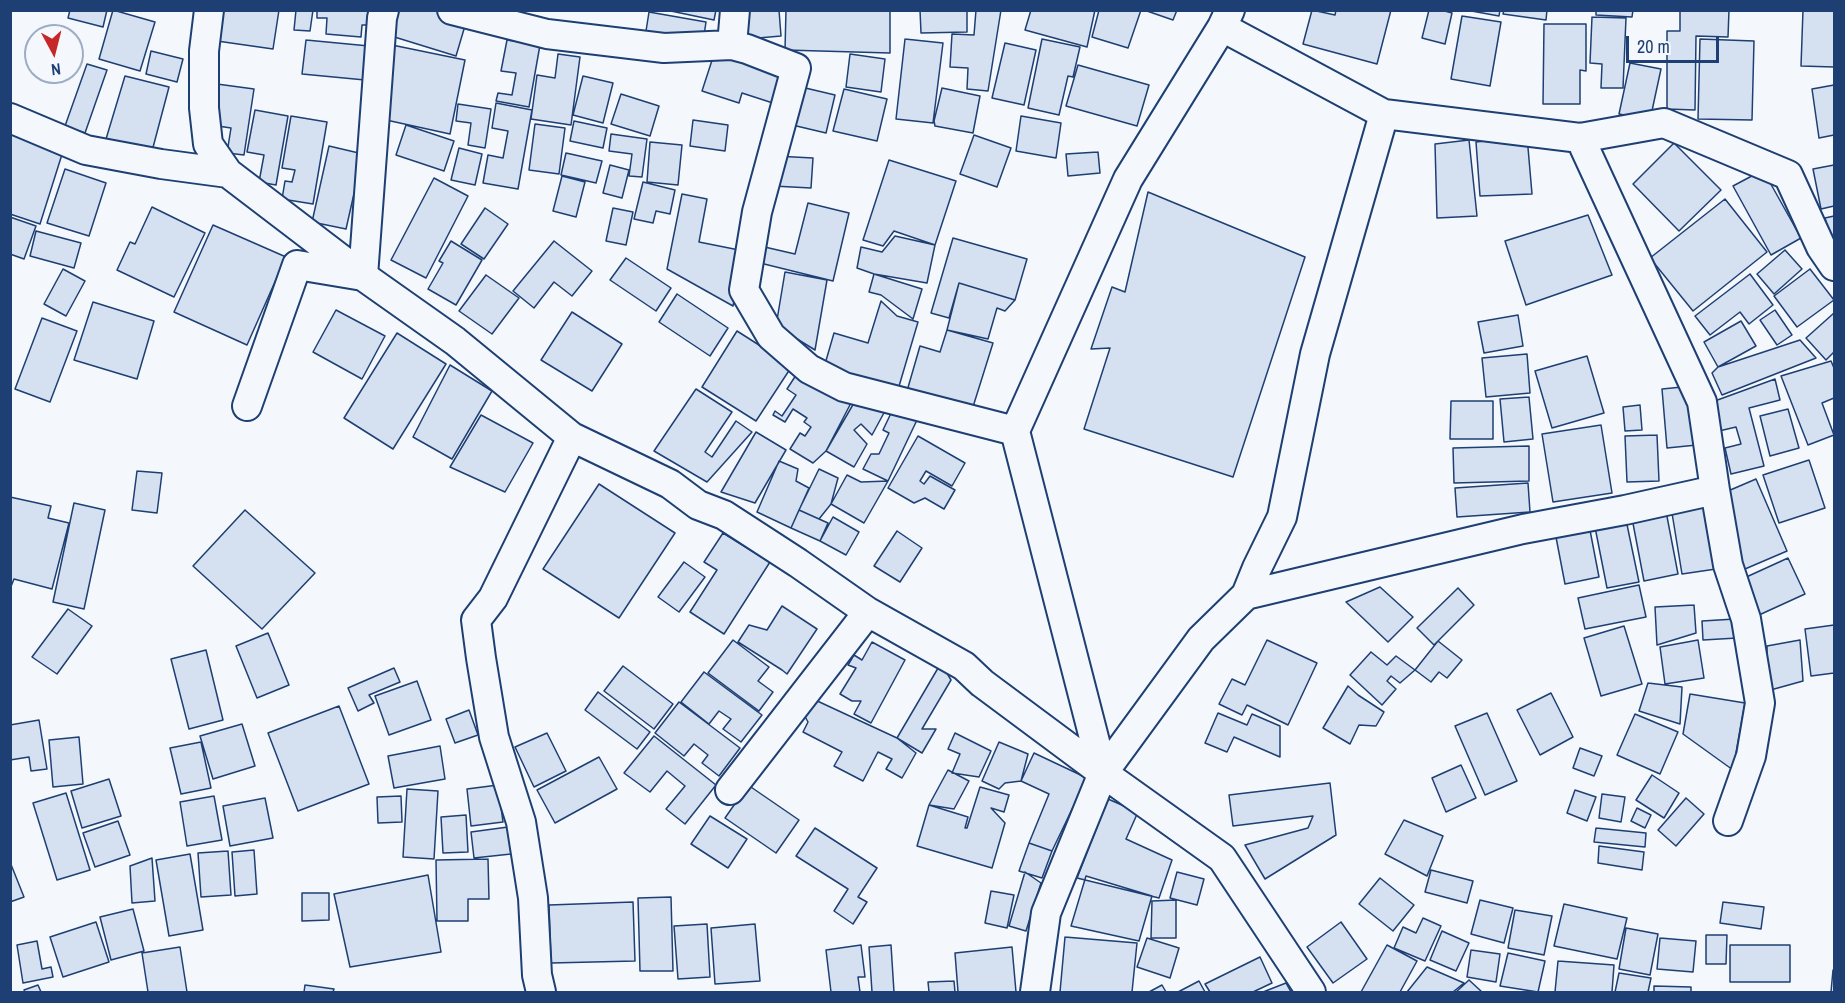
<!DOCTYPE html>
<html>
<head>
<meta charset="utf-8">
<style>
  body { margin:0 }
  #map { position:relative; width:1845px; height:1003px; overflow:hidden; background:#f4f7fb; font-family:"Archivo Narrow",sans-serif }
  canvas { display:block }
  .frame { position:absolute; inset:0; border:12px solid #1d3f73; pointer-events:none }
  .north { position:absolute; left:24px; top:24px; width:60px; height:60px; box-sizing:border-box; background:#f4f7fb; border:2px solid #9eadc5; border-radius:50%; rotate:173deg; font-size:16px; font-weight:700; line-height:24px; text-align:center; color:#1d3f73 }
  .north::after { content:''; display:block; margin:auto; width:21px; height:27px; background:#c62828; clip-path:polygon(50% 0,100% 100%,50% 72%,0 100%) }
  .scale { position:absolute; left:1626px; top:36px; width:93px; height:27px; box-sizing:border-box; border:3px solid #1d3f73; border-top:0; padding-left:8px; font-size:18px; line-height:21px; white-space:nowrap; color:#1d3f73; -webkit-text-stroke:4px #f4f7fb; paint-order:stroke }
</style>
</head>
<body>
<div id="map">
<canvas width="1845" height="1003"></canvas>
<div class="frame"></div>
<div class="north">N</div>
<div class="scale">20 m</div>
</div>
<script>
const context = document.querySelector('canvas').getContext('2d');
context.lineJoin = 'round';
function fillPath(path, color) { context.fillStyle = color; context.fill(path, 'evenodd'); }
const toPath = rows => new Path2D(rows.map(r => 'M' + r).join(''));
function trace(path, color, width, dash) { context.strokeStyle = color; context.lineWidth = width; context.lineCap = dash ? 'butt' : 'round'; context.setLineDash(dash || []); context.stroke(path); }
const building = toPath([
  [70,10,107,10,103,27,68,18,70,10],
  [113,10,155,22,140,71,99,59,113,10],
  [222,10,279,10,273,49,217,41,222,10],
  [296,10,313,10,310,31,294,30,296,10],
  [317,10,370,10,369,25,362,25,361,37,326,34,327,18,317,18,317,10],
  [396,10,439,10,467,19,456,56,388,35,396,10],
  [666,10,716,10,714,20,666,10],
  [745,10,779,10,781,36,747,39,745,10],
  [786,10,890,10,890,53,785,50,786,10],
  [920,10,967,10,967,32,921,33,920,10],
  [976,10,1001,10,988,91,967,89,968,68,950,67,952,34,974,35,976,10],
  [1031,10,1095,10,1087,47,1025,30,1031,10],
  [1099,10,1141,10,1128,48,1092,37,1099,10],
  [1144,10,1177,10,1173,20,1144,10],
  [1312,10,1335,15,1336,10,1391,10,1377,64,1303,44,1312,10],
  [1429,10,1441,10,1452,13,1445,44,1422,38,1429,10],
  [1466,10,1500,10,1499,16,1466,10],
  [1504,10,1547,10,1546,20,1503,14,1504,10],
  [1596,10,1633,10,1632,17,1596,15,1596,10],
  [1680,10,1729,10,1728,37,1696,36,1695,110,1667,109,1667,31,1680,31,1680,10],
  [1803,10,1834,10,1834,67,1801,66,1803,10],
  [649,12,706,22,703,42,646,31,649,12],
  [1462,16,1501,22,1490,86,1451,79,1462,16],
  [1592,17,1626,18,1623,88,1601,88,1602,64,1590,63,1592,17],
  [1544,24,1586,24,1586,71,1580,70,1580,104,1543,104,1544,24],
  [905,39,943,43,933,123,896,119,905,39],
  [1042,39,1080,47,1073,77,1068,76,1059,115,1028,108,1042,39],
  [1700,39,1754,41,1752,120,1698,119,1700,39],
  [306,40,369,46,365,80,302,74,306,40],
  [507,40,540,45,529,107,496,101,498,93,512,95,516,73,501,71,507,40],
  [1005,43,1036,50,1024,105,992,98,1005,43],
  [392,45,465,60,450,134,377,118,392,45],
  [716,48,790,72,779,105,742,93,739,103,702,91,716,48],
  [151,51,183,59,177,82,146,74,151,51],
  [558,54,580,57,571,125,531,119,537,75,555,78,558,54],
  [850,54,885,59,881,92,846,87,850,54],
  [1630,63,1661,69,1650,120,1619,114,1630,63],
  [87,64,107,70,85,133,65,126,87,64],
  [1078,65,1149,85,1137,126,1066,106,1078,65],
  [125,76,169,87,151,155,106,139,125,76],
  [583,76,613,83,603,123,573,115,583,76],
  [217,84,254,89,244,155,227,153,231,128,211,125,217,84],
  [1834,85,1834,135,1819,138,1812,89,1834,85],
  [797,86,835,95,826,133,788,124,797,86],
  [942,88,980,96,973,133,935,126,934,121,942,88],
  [844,89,887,99,877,141,833,131,844,89],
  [621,94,659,106,650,136,611,124,621,94],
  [496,103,532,110,518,189,483,183,488,155,503,158,508,131,492,128,496,103],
  [458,104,491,109,485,148,468,145,471,123,456,121,458,104],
  [255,110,288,116,276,185,259,182,264,155,247,152,255,110],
  [291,116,327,122,313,204,282,199,285,181,292,182,295,170,282,168,291,116],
  [1021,116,1061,123,1056,158,1016,151,1021,116],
  [693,120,728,125,725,151,690,146,693,120],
  [574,121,607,128,603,148,570,141,574,121],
  [535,124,565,128,559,174,529,170,535,124],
  [406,125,454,141,444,171,396,155,406,125],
  [10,130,64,148,40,224,10,214,10,130],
  [611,134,647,139,642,177,629,176,632,154,609,151,611,134],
  [974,135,1011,148,997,187,960,174,974,135],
  [1527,136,1532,194,1480,196,1476,142,1527,136],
  [1469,140,1477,216,1437,218,1435,144,1469,140],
  [650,142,682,145,678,185,647,182,650,142],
  [1674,143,1721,190,1679,231,1633,184,1674,143],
  [329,146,363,154,346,229,312,222,329,146],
  [459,148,482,154,475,185,451,180,459,148],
  [1098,152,1100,173,1068,176,1066,154,1098,152],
  [566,153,602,161,596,183,561,175,566,153],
  [775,156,813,158,811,188,773,186,775,156],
  [889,160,956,181,935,245,894,231,883,246,863,240,889,160],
  [610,165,629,170,622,198,603,193,610,165],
  [1834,165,1834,206,1821,209,1813,169,1834,165],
  [65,169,106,183,89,236,47,223,65,169],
  [1763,170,1801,238,1771,255,1733,186,1763,170],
  [562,176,585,182,576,217,553,211,562,176],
  [434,178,468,196,426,278,391,260,434,178],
  [643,182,675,190,670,214,656,211,653,223,634,219,643,182],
  [1148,192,1305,257,1233,477,1084,429,1110,348,1091,349,1112,287,1125,292,1148,192],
  [682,194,707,199,699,242,744,251,733,306,667,269,682,194],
  [1725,199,1767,252,1693,311,1650,258,1725,199],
  [808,203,849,213,833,281,752,261,756,245,795,254,808,203],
  [152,207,205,233,174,297,117,270,130,242,135,244,152,207],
  [485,208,508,224,484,259,461,244,485,208],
  [613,208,633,212,626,245,606,241,613,208],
  [1588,215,1612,275,1526,305,1505,241,1588,215],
  [1834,216,1834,252,1825,218,1834,216],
  [10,217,36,226,24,259,10,254,10,217],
  [213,225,286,257,247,345,174,312,213,225],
  [36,231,81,243,74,268,30,256,36,231],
  [895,236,935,245,927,283,874,274,857,268,861,247,882,252,895,236],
  [953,238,1027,259,1015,300,959,283,949,318,931,313,953,238],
  [451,241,482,260,456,305,428,289,443,263,439,261,451,241],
  [554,241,592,271,572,296,554,282,534,308,513,291,554,241],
  [1785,250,1802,269,1774,294,1757,274,1785,250],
  [626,258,671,288,656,311,610,280,626,258],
  [63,269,85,281,66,316,44,304,63,269],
  [1810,269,1834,300,1797,327,1774,296,1810,269],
  [785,272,827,280,815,350,776,326,785,272],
  [874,274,922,289,913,319,881,295,869,292,874,274],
  [1750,274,1773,305,1749,324,1740,312,1710,335,1695,316,1750,274],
  [486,275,519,298,492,334,459,311,486,275],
  [959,283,1015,300,1005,311,997,308,988,339,947,330,959,283],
  [677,294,728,328,710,356,659,322,677,294],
  [881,301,897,316,918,322,897,393,823,371,834,333,868,343,881,301],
  [93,302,154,321,137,379,74,360,93,302],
  [336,310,385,336,362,379,313,352,336,310],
  [1775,310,1792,335,1777,345,1760,320,1775,310],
  [572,312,622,344,592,391,541,360,572,312],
  [1834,313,1834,352,1826,360,1806,338,1834,313],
  [1518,315,1523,346,1484,353,1478,322,1518,315],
  [42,318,77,331,50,402,15,389,42,318],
  [1741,321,1756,346,1718,367,1704,342,1741,321],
  [947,330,993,343,972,410,907,391,920,346,940,352,947,330],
  [737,331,792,366,756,421,702,387,737,331],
  [397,333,446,364,393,449,344,418,397,333],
  [1800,340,1816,358,1722,395,1712,373,1718,367,1800,340],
  [1527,354,1530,393,1486,397,1482,358,1527,354],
  [1587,356,1604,413,1552,428,1535,371,1587,356],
  [1831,361,1834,368,1834,398,1822,403,1834,435,1808,445,1781,376,1831,361],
  [450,365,492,391,452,459,413,437,450,365],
  [800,369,852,401,826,451,813,463,790,449,800,433,805,436,811,427,804,422,807,418,793,409,785,422,773,415,775,411,782,416,796,395,787,389,800,369],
  [1775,379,1780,400,1749,408,1764,466,1731,474,1725,448,1741,444,1736,427,1719,431,1712,402,1775,379],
  [1692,386,1697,445,1667,448,1662,389,1692,386],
  [696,389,732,412,705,452,712,457,736,421,752,432,707,482,654,451,696,389],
  [858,396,885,411,872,435,861,424,854,430,867,444,854,467,826,451,858,396],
  [1529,397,1533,439,1504,442,1500,399,1529,397],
  [1451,401,1493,401,1493,439,1450,439,1451,401],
  [1640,405,1642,430,1625,431,1623,407,1640,405],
  [893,409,917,420,888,481,863,469,871,454,879,454,889,433,883,430,893,409],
  [1788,409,1799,448,1770,456,1760,416,1788,409],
  [481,415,533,443,505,492,450,467,481,415],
  [1601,425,1612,493,1553,502,1542,434,1601,425],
  [756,432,786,450,755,503,721,492,756,432],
  [1657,435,1659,481,1627,482,1625,436,1657,435],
  [918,436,965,463,952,486,926,471,920,481,924,484,930,476,955,490,944,509,925,498,914,503,888,488,918,436],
  [1529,446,1529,481,1454,483,1453,448,1529,446],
  [1809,460,1825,508,1779,523,1763,475,1809,460],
  [779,461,798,469,796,481,809,488,791,528,757,512,779,461],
  [819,469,838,478,831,504,819,519,799,510,819,469],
  [137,471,162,473,157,513,132,510,137,471],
  [847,475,861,482,888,481,864,523,831,504,847,475],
  [1756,479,1787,551,1738,572,1728,491,1756,479],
  [1528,483,1530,512,1457,517,1455,488,1528,483],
  [599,484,675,533,619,618,543,569,599,484],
  [10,497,51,506,48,518,69,523,52,589,14,579,10,589,10,497],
  [1704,501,1716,569,1682,574,1671,507,1704,501],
  [74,503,105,510,84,609,53,602,74,503],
  [1665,506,1678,574,1644,581,1631,513,1665,506],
  [245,510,315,573,262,629,193,566,245,510],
  [799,510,828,523,820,541,791,528,799,510],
  [1625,515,1639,582,1607,588,1594,522,1625,515],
  [833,517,859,532,846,555,820,541,833,517],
  [1589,525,1599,577,1565,584,1555,532,1589,525],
  [897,531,922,548,900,582,874,566,897,531],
  [723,533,770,562,724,634,690,612,717,570,704,562,723,533],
  [1788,558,1805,594,1759,615,1742,579,1788,558],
  [684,562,705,577,679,612,658,597,684,562],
  [1639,585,1646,617,1585,629,1578,598,1639,585],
  [1380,587,1413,617,1388,642,1346,602,1380,587],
  [1458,588,1474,605,1434,645,1417,628,1458,588],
  [1694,605,1696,633,1657,645,1655,607,1694,605],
  [782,606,817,629,787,674,782,670,738,642,749,625,767,630,782,606],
  [68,609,92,626,57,674,32,657,68,609],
  [1735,619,1737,638,1703,640,1702,621,1735,619],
  [1834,625,1834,673,1811,676,1805,629,1834,625],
  [1624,626,1642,684,1601,696,1584,638,1624,626],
  [268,633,289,685,257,698,236,646,268,633],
  [733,640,769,667,758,681,773,692,759,711,708,673,733,640],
  [1267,640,1317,663,1288,725,1247,705,1242,715,1219,704,1232,679,1245,685,1267,640],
  [1698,640,1704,678,1665,684,1660,647,1698,640],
  [1800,640,1803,681,1767,691,1767,646,1800,640],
  [1438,641,1462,660,1447,678,1439,672,1431,682,1415,670,1438,641],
  [872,642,905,660,871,723,854,714,861,701,852,701,840,694,856,668,848,665,854,655,862,660,872,642],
  [206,650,223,720,189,729,171,659,206,650],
  [1371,652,1387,665,1396,656,1415,670,1400,683,1391,676,1387,681,1396,689,1382,705,1350,675,1371,652],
  [941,663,951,680,922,729,936,729,922,753,897,738,941,663],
  [623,666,673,704,654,729,604,691,623,666],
  [394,668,400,682,369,695,374,703,358,711,348,688,394,668],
  [704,672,762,715,741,742,723,729,731,719,719,711,709,724,681,702,704,672],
  [417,681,431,720,389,735,375,696,417,681],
  [1648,683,1682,687,1680,724,1639,711,1648,683],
  [1348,686,1358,695,1384,712,1376,726,1359,725,1350,744,1323,728,1348,686],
  [598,692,650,732,637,749,585,710,598,692],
  [1551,693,1573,737,1540,755,1517,710,1551,693],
  [1690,694,1745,703,1733,770,1683,734,1690,694],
  [813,699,897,738,916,753,902,778,886,769,892,759,878,752,863,781,834,766,842,752,803,732,808,722,802,711,813,699],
  [679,702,740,748,719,776,702,763,708,755,694,744,684,756,655,733,679,702],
  [339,706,369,784,298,811,268,733,339,706],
  [469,710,478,735,455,743,446,719,469,710],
  [1218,713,1247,725,1252,714,1280,726,1280,757,1234,737,1227,752,1205,743,1218,713],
  [1487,713,1517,781,1485,795,1455,726,1487,713],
  [1635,714,1678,732,1660,774,1617,755,1635,714],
  [39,720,47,769,31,771,29,757,10,760,10,725,39,720],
  [242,724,255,766,213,779,200,736,242,724],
  [547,733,566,771,534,787,515,747,547,733],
  [955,733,991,751,979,777,952,773,960,754,948,749,955,733],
  [654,736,716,785,685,824,666,809,685,786,667,771,650,792,624,773,654,736],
  [79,737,83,784,53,787,49,740,79,737],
  [201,742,211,788,181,794,170,748,201,742],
  [999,742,1028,754,1021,781,1005,783,999,789,982,781,999,742],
  [440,746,445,779,394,788,388,756,440,746],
  [1580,748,1602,756,1594,776,1573,768,1580,748],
  [1034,753,1087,778,1052,851,1029,843,1049,794,1021,781,1034,753],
  [599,757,617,789,555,823,537,790,599,757],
  [1461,765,1476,798,1446,812,1432,778,1461,765],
  [948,770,969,781,954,809,929,805,948,770],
  [1652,775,1679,793,1664,818,1636,800,1652,775],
  [109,779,121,816,82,828,71,791,109,779],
  [1330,783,1336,835,1265,879,1245,845,1308,828,1313,816,1233,826,1229,795,1330,783],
  [498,785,503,822,471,826,467,789,498,785],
  [748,785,799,820,776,853,725,818,748,785],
  [980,787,1009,795,1004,812,991,808,1005,823,992,868,917,846,929,805,968,817,965,828,967,828,980,787],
  [407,789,438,791,434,859,403,857,407,789],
  [1575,790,1596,797,1587,821,1567,813,1575,790],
  [66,793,90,870,57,880,33,803,66,793],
  [1602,794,1625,797,1621,822,1599,818,1602,794],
  [214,796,222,840,187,846,180,802,214,796],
  [401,796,402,822,378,823,377,797,401,796],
  [265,798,273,838,230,846,223,806,265,798],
  [1686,798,1704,814,1676,846,1658,830,1686,798],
  [1108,799,1138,812,1126,839,1172,860,1159,898,1077,878,1108,799],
  [1637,808,1651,815,1645,828,1631,821,1637,808],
  [466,815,468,852,443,853,441,817,466,815],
  [710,816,747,839,728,868,691,844,710,816],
  [1404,820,1443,836,1427,876,1385,854,1404,820],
  [118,821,130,855,95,867,83,833,118,821],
  [508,827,511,854,474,858,471,832,508,827],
  [815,828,877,868,858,897,867,902,853,924,834,911,848,889,796,856,815,828],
  [1596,828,1646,833,1645,847,1594,842,1596,828],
  [1029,843,1052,851,1042,878,1019,871,1029,843],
  [1599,846,1644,852,1642,870,1598,863,1599,846],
  [254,850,257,894,235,896,232,852,254,850],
  [228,851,231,895,201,897,198,853,228,851],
  [190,854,203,930,169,936,156,860,190,854],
  [152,858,155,901,132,903,130,866,152,858],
  [488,859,489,899,468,899,468,921,437,921,436,860,488,859],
  [10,862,24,897,10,902,10,862],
  [1431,870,1473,881,1467,903,1425,892,1431,870],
  [1025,872,1041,883,1026,931,1009,926,1025,872],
  [1177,872,1204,879,1197,905,1170,898,1177,872],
  [428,875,441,952,350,967,334,894,428,875],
  [1086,876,1152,896,1139,941,1071,926,1086,876],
  [1380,878,1414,905,1393,931,1359,904,1380,878],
  [991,891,1014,895,1007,928,985,923,991,891],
  [302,893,329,893,329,920,302,921,302,893],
  [671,897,673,971,640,971,638,898,671,897],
  [1176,900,1176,938,1151,938,1152,901,1176,900],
  [1480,900,1513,908,1504,943,1471,934,1480,900],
  [633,902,635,961,551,963,549,905,633,902],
  [1723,902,1764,907,1761,929,1720,923,1723,902],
  [1564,904,1627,918,1617,959,1554,946,1564,904],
  [133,909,144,951,111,960,100,917,133,909],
  [1515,910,1552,916,1544,955,1508,948,1515,910],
  [1423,918,1441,926,1425,961,1394,948,1403,927,1416,933,1423,918],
  [96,922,109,962,63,977,50,937,96,922],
  [1341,922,1367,959,1333,983,1307,947,1341,922],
  [707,924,710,977,678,979,674,926,707,924],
  [755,924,760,981,715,984,711,928,755,924],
  [1626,928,1658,934,1650,975,1619,969,1626,928],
  [1442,931,1469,943,1456,971,1430,960,1442,931],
  [1706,935,1727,935,1726,964,1706,964,1706,935],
  [1065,937,1137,943,1132,992,1060,992,1065,937],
  [1147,938,1179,948,1170,978,1137,967,1147,938],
  [1660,938,1696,941,1693,972,1657,969,1660,938],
  [37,941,42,969,51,967,53,977,23,983,17,945,37,941],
  [861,945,865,977,858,977,860,992,831,992,826,950,861,945],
  [891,945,894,992,872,992,869,947,891,945],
  [1387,945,1417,961,1400,992,1361,992,1387,945],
  [1730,945,1790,945,1790,982,1730,982,1730,945],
  [180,947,187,992,148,992,142,953,180,947],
  [1012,947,1016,992,958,992,955,953,1012,947],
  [1471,950,1500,954,1496,982,1467,977,1471,950],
  [1508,953,1545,961,1538,992,1500,986,1508,953],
  [1260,957,1272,983,1253,992,1210,992,1205,984,1260,957],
  [1558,961,1614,965,1612,992,1555,992,1558,961],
  [1427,967,1464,983,1453,992,1407,992,1427,967],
  [1833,970,1834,970,1834,992,1831,992,1833,970],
  [1619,973,1651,978,1648,992,1615,992,1619,973],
  [1469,980,1482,992,1456,992,1469,980],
  [954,981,955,992,929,992,928,982,954,981],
  [1199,981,1205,992,1178,992,1199,981],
  [1286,983,1291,992,1263,992,1286,983],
  [38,985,41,992,25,992,24,990,38,985],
  [305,985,334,989,333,992,304,992,305,985],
  [1162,985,1166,992,1149,992,1162,985],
  [1654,986,1691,987,1691,992,1654,992,1654,986]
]);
const street = toPath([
  [209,10,204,51,204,108,208,144,228,173,363,276,455,341,572,437,670,484,698,505,724,515,798,563,868,612,964,666,982,683,1103,773,1222,858,1311,992],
  [452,10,547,34,664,48,732,45,747,49,796,68,757,212,744,290,771,336,809,369,844,387,1015,431],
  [732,45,735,10],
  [1384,114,1580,138,1664,123,1788,175,1821,247,1834,266],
  [10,118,86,150,161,164,228,173],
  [247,406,297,265,363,276,382,18,384,10],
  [1715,490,1728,565,1746,619,1760,703,1751,756,1728,821],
  [1246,595,1523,529,1625,510,1715,490,1702,402,1580,138],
  [1103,773,1015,431,1128,179,1222,27],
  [730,790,868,612],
  [541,992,537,975,533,898,521,822,494,737,481,658,476,620,493,598,572,437],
  [1035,992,1046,913,1103,773,1201,639,1246,595,1257,568,1282,517,1315,354,1384,114,1222,27,1230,10]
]);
fillPath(building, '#d5e0f0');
trace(building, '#1d3f73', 1.5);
trace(street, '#1d3f73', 32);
trace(street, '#f4f7fb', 28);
</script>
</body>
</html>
